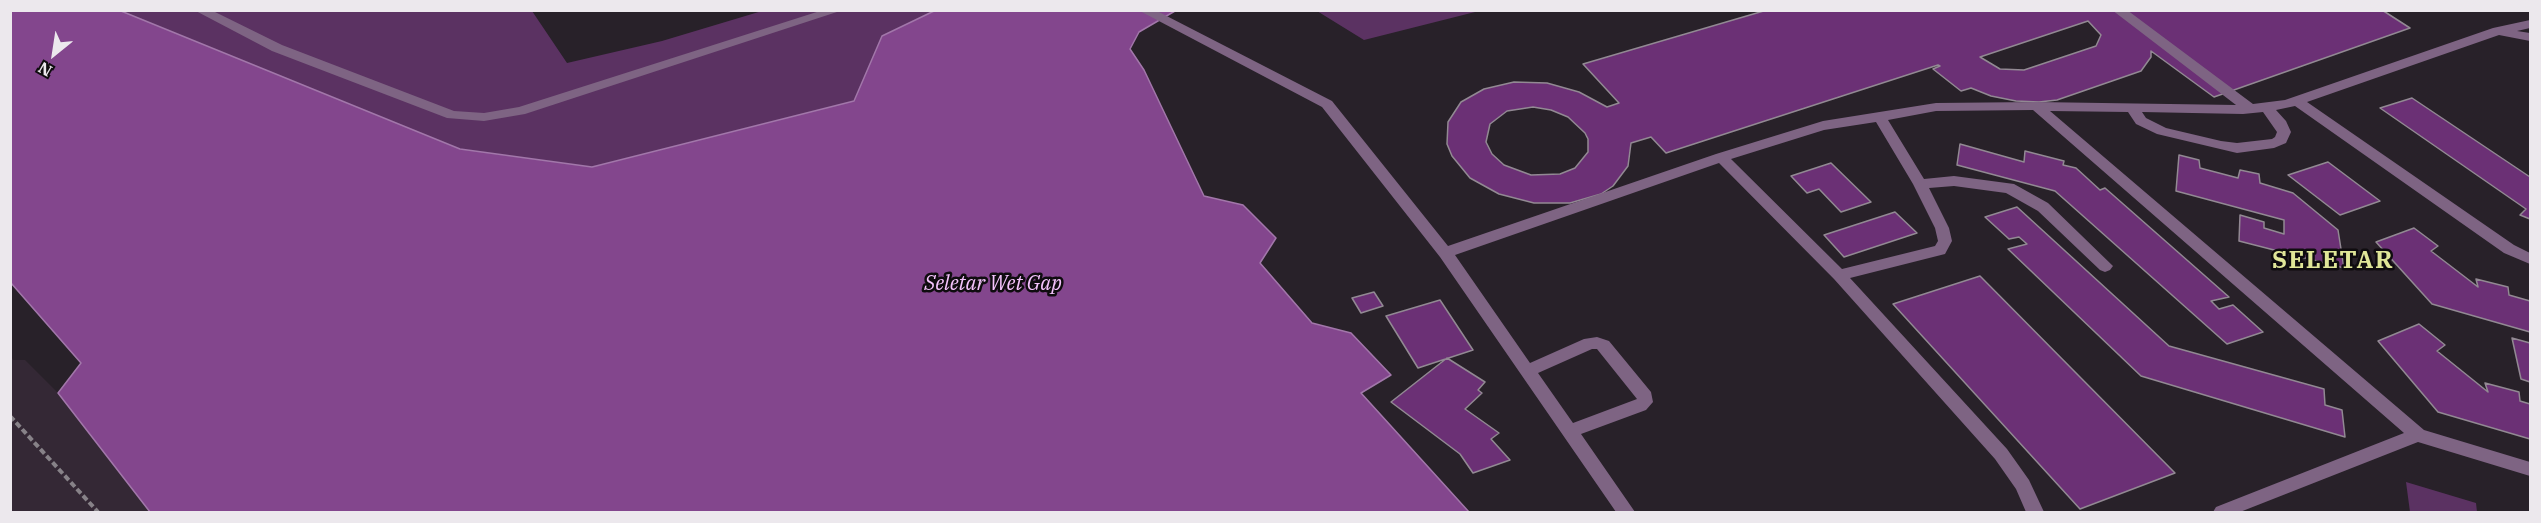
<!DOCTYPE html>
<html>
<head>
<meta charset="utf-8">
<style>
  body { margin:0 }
  #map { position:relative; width:2541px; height:523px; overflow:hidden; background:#282129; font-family:"IBM Plex Serif",serif }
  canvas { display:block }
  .frame { position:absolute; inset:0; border:12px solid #ece8ed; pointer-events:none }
  .north { position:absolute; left:24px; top:24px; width:60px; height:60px; -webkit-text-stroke:4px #0f0c0f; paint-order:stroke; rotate:210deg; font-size:16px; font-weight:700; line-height:24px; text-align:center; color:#ece8ed }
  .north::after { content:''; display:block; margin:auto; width:21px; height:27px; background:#ece8ed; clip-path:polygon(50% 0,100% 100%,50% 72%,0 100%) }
</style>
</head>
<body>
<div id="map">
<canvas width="2541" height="523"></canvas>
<div class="frame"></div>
<div class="north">N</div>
</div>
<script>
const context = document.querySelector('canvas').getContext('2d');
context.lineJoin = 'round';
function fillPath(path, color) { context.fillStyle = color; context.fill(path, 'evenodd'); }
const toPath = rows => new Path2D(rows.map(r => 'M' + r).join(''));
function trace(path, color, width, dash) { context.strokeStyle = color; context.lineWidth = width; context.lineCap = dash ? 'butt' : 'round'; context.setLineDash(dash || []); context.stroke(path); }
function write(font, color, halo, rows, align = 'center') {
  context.font = font + ' "IBM Plex Serif",serif'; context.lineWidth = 5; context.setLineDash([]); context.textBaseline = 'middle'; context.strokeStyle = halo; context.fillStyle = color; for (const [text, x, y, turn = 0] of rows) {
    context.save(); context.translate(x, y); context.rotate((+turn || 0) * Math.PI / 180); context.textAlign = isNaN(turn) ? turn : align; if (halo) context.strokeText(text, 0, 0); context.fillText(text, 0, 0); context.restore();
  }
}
const built = toPath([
  [10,354,13,360,25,360,58,393,150,512,11,512]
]);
const green = toPath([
  [121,11,532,11,567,63,662,41,762,11,934,11,882,36,854,101,592,167,460,149],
  [1317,11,1479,11,1364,40],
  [2406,482,2476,503,2477,512,2410,512]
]);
const water = toPath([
  [10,11,121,11,460,149,592,167,854,101,882,36,934,11,1175,11,1139,32,1130,49,1144,70,1204,196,1243,205,1276,238,1260,263,1312,323,1351,333,1391,375,1361,393,1469,512,150,512,58,393,81,363,11,283,10,11]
]);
const building = toPath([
  [1767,10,2382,10,2410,28,2214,97,2151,51,2151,57,2141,71,2057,100,2039,102,2016,101,1991,96,1971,88,1961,91,1933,69,1940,66,1938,65,1666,153,1651,137,1631,143,1628,166,1613,186,1601,194,1570,203,1534,203,1499,194,1470,178,1452,156,1447,144,1448,122,1461,102,1484,89,1514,82,1547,83,1579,92,1607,107,1619,103,1583,64,1767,10],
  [2088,21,2101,35,2096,46,2024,70,2000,69,1980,57,2088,21],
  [1533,107,1551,110,1568,117,1585,133,1588,139,1588,152,1575,168,1560,174,1531,175,1504,165,1492,154,1486,142,1490,124,1507,111,1533,107],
  [2412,98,2530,177,2530,219,2520,215,2526,209,2380,108,2412,98],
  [1960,144,2024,162,2025,151,2064,161,2063,165,2076,168,2100,190,2105,188,2229,297,2211,301,2219,309,2233,305,2263,332,2227,344,2055,191,1957,165,1960,144],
  [2179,155,2199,160,2200,168,2238,178,2240,170,2259,174,2260,183,2293,193,2338,230,2344,268,2239,241,2240,215,2264,222,2264,228,2284,234,2284,220,2176,191,2179,155],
  [2328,162,2380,201,2340,215,2288,175,2328,162],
  [1831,163,1871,202,1841,212,1819,189,1807,193,1791,176,1831,163],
  [2017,207,2169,346,2324,389,2325,405,2342,410,2345,437,2141,376,2008,249,2027,244,2019,237,2009,239,1985,217,2017,207],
  [1895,212,1917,233,1844,257,1824,235,1895,212],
  [2414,228,2438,246,2431,251,2478,287,2476,279,2508,287,2509,295,2530,301,2530,332,2432,304,2376,242,2414,228],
  [1980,276,2175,473,2080,509,1893,304,1980,276],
  [1374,292,1383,306,1361,313,1352,298,1374,292],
  [1440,300,1473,350,1418,368,1386,316,1440,300],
  [2419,324,2445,345,2437,351,2488,392,2485,383,2519,392,2520,401,2530,404,2530,439,2438,412,2378,341,2419,324],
  [2512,338,2530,343,2530,382,2521,379,2512,338],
  [1447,358,1485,382,1478,390,1482,393,1465,409,1499,433,1491,439,1510,460,1473,473,1460,454,1391,402,1447,358]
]);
const path = toPath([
  [10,416,98,512]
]);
const minor = toPath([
  [194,10,211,10,282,45,454,111,484,113,519,107,823,10,843,10,525,114,484,121,447,118,272,51,194,10],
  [1138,10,1155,10,1332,101,1448,246,1716,154,1823,121,1936,103,2036,102,2236,105,2112,10,2127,10,2253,104,2285,100,2493,28,2530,20,2530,28,2517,31,2530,33,2530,41,2499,35,2307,102,2514,245,2530,253,2530,264,2504,253,2295,106,2276,110,2286,121,2291,132,2286,143,2274,148,2237,153,2157,134,2136,124,2128,112,2050,111,2424,430,2530,462,2530,476,2418,442,2240,512,2213,512,2216,507,2404,433,2033,110,1936,111,1888,120,1924,179,1954,176,2014,184,2048,203,2113,266,2110,270,2105,272,2100,270,2038,211,2006,193,1954,186,1929,188,1949,228,1952,241,1945,254,1850,278,2007,449,2029,480,2044,512,2026,512,2016,489,1995,459,1834,279,1719,163,1455,255,1530,363,1584,339,1597,337,1609,341,1651,392,1653,402,1646,410,1581,434,1635,512,1616,512,1440,257,1322,107,1138,10],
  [2142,112,2243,114,2263,112,2277,132,2275,137,2272,139,2237,143,2221,141,2166,128,2146,118,2142,112],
  [1876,122,1913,184,1935,228,1938,241,1935,246,1842,269,1731,159,1824,130,1876,122],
  [1592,349,1597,349,1637,399,1573,423,1538,373,1592,349]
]);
const waterNames = [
  ["Seletar Wet Gap",993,284]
];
const districtNames = [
  ["SELETAR",2333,261]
];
fillPath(built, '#342835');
fillPath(green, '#5b3262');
fillPath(water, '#83468d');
trace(water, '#a277aa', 1.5);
fillPath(building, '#6b3075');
trace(building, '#928993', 1.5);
trace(path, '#878288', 4, [6, 3]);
fillPath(minor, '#7e6483');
write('italic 20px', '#f6c4fe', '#0f0c0f', waterNames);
context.letterSpacing = '1.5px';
write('bold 24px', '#e0e698', '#0f0c0f', districtNames);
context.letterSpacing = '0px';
</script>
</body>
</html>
